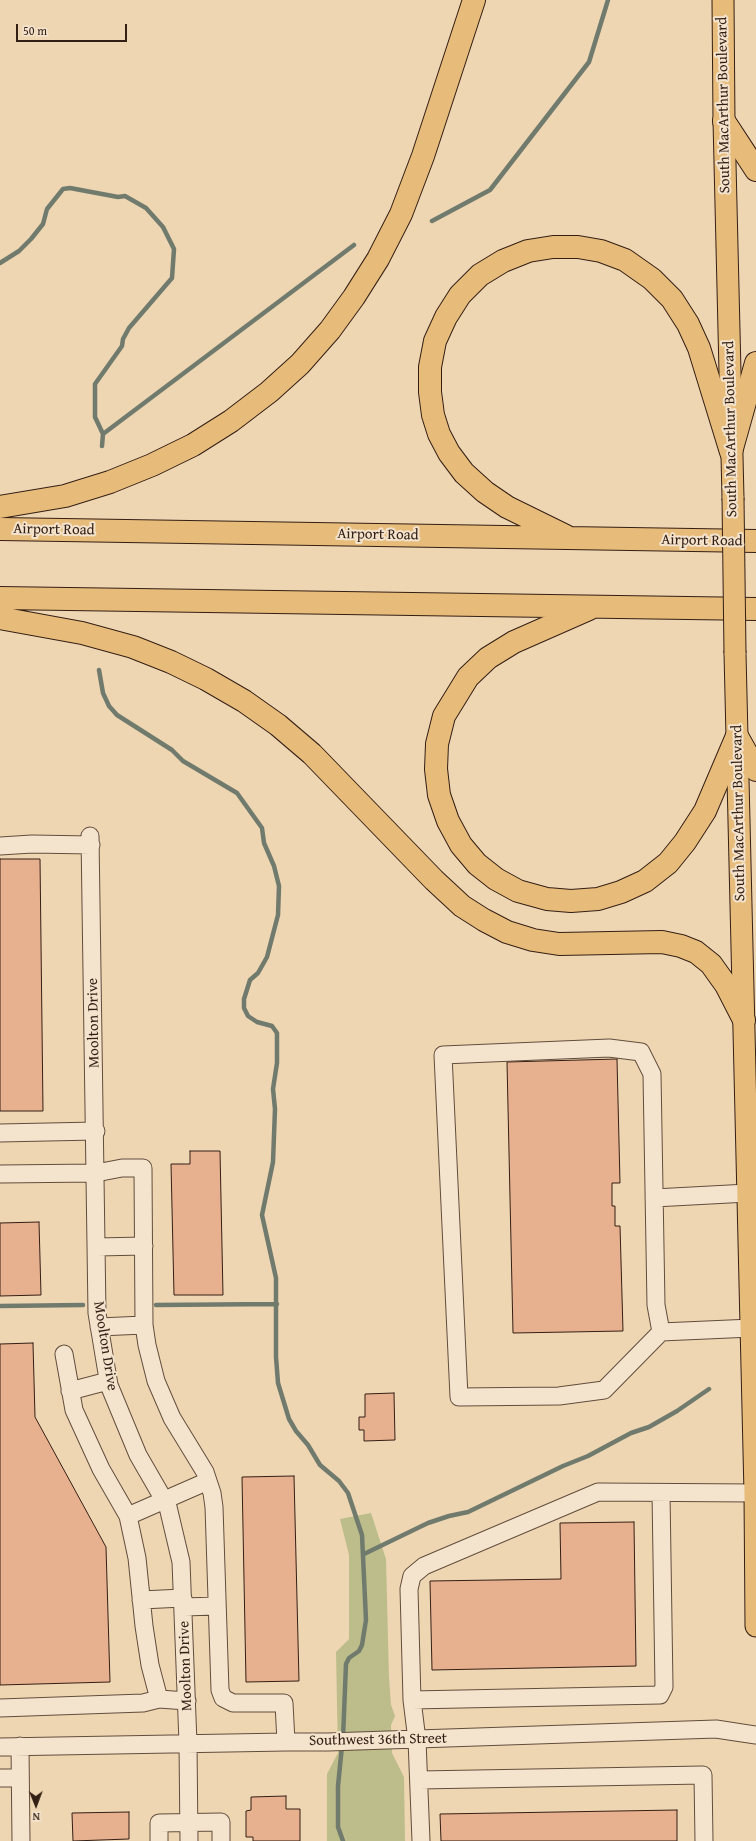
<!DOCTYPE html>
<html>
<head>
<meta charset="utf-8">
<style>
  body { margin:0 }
  #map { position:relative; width:756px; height:1841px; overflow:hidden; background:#eed6b3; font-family:"Gentium Book Plus",serif }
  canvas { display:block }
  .north { position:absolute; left:16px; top:1785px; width:40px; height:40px; -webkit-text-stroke:3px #f4e4ce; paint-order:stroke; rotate:179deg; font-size:11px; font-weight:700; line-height:16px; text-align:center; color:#341f14 }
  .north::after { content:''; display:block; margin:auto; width:14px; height:18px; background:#341f14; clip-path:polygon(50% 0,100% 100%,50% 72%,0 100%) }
  .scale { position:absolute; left:16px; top:24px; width:111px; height:18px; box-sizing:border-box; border:2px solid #341f14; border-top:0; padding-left:5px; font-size:12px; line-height:14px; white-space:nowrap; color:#341f14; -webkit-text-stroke:3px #f4e4ce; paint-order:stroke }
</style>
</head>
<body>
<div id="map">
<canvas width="756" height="1841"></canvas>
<div class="north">N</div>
<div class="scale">50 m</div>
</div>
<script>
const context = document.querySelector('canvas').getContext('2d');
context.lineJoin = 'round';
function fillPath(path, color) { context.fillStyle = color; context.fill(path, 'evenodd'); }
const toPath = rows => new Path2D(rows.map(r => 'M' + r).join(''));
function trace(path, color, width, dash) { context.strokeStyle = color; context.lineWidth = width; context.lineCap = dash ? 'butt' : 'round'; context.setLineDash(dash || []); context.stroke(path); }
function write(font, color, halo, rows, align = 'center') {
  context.font = font + ' "Gentium Book Plus",serif'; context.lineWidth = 4; context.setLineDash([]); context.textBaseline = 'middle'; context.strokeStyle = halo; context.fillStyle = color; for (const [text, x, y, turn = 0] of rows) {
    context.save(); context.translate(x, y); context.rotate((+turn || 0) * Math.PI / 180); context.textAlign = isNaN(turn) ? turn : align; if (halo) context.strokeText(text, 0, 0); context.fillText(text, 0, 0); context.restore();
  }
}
const green = toPath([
  [371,1513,386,1559,389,1678,391,1705,395,1716,391,1725,392,1753,404,1777,405,1841,327,1841,327,1774,338,1753,336,1652,349,1639,349,1555,340,1519]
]);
const stream = toPath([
  [432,221,490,190,589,62,608,0],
  [0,263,19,251,31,239,43,224,47,209,63,189,70,188,118,197,125,196,146,208,163,227,174,249,172,278,129,328,123,339,122,346,95,384,95,417,103,434,102,446],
  [103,434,354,245],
  [99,670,103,693,109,706,117,715,172,750,183,761,237,793,262,828,264,843,274,866,279,886,278,915,267,957,258,973,250,980,244,999,244,1008,248,1016,257,1022,272,1026,277,1033,277,1063,273,1089,275,1109,273,1162,262,1215,276,1278,276,1357,278,1383,289,1419,296,1431,308,1445,320,1465,339,1481,348,1493,362,1535,366,1620,362,1645,359,1651,349,1658,346,1664,343,1738],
  [156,1305,277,1304],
  [0,1306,83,1305],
  [364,1554,428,1523,449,1516,468,1512,563,1466,588,1456,631,1433,649,1427,677,1411,709,1389],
  [342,1746,338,1786,338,1827,343,1841]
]);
const building = toPath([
  [0,859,40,859,43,1111,0,1111,0,859],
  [617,1059,620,1183,612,1183,612,1206,615,1206,615,1226,620,1226,623,1331,513,1333,507,1062,617,1059],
  [190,1151,220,1151,223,1295,174,1295,171,1164,190,1164,190,1151],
  [39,1222,41,1295,0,1296,0,1223,39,1222],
  [33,1343,35,1417,106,1547,110,1682,0,1685,0,1344,33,1343],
  [394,1393,395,1440,364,1441,364,1430,359,1430,359,1417,365,1417,365,1394,394,1393],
  [294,1476,299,1681,246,1682,242,1477,294,1476],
  [634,1522,636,1666,432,1670,430,1581,561,1579,560,1523,634,1522],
  [286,1796,286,1809,300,1809,300,1841,253,1841,253,1837,246,1837,246,1811,251,1810,251,1797,286,1796],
  [677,1810,677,1841,441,1841,440,1814,677,1810],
  [129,1812,129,1839,73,1841,72,1813,129,1812]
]);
const minor = toPath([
  [90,836,97,1313,109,1385,138,1455,168,1507,181,1562,188,1743,189,1841],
  [0,846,32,844,91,845],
  [0,1133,96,1131],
  [0,1174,96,1173,122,1168,143,1168,144,1325,147,1345,156,1381,172,1418,205,1472,212,1493,214,1507,220,1690,223,1698,233,1703,284,1703,286,1742],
  [654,1198,748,1193],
  [97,1247,144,1246],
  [99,1327,144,1325],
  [661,1332,604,1390,559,1396,459,1397,443,1055,609,1048,641,1052,652,1074,656,1305,661,1332,752,1328],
  [64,1354,74,1410,101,1469,128,1516,208,1481],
  [70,1391,108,1381],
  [128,1516,137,1558,144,1626,150,1665,159,1699,187,1701],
  [141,1600,183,1598],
  [184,1607,216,1606],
  [412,1700,660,1695,664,1687,661,1493],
  [0,1708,143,1703,159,1699],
  [20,1746,21,1841],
  [0,1747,286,1742,328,1742,716,1729,756,1735],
  [0,1778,20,1778],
  [419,1780,703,1775,704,1841],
  [159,1841,159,1823,221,1822,221,1841],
  [421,1841,417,1740,412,1700,409,1589,412,1576,424,1566,598,1492,755,1493]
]);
const major = toPath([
  [723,0,724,121,733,498],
  [735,653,755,1493,756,1626]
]);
const highway = toPath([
  [724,121,756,170],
  [731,452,756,363],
  [0,507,65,496,110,482,152,465,193,445,231,421,269,392,300,364,330,330,354,297,378,259,401,214,423,156,474,0],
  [0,529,756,541],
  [566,536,507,507,485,492,464,473,449,453,439,434,433,415,430,392,430,367,435,341,446,317,460,295,480,275,503,261,528,251,553,247,578,247,601,251,625,260,652,279,672,299,688,324,699,348,731,452],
  [0,598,756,609],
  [589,609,514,642,488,658,468,677,444,716,437,744,436,769,439,795,448,821,461,845,477,864,496,879,518,891,547,899,571,901,598,899,621,892,645,881,668,863,685,842,705,811,737,736],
  [0,618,82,633,133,647,171,662,206,679,244,701,278,725,312,754,434,880,462,906,484,920,507,932,533,940,559,944,662,942,681,946,696,952,711,964,726,985,744,1020],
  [737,736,756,770],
  [748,1170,756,1146]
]);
const majorBridge = toPath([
  [733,498,735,653]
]);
const streetNames = [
  ["South MacArthur Boulevard",724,105,-91],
  ["South MacArthur Boulevard",731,429,-91],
  ["Airport Road",54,530,1],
  ["Airport Road",378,535,1],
  ["Airport Road",702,541,1],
  ["South MacArthur Boulevard",739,813,-91],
  ["Moolton Drive",94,1023,-91],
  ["Moolton Drive",105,1346,81],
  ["Moolton Drive",186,1666,-92],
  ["Southwest 36th Street",378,1740,-1]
];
fillPath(green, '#bcbd8a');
trace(stream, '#717b6d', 4.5);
fillPath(building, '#e7b08e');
trace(building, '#341f14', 1);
trace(minor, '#624d3c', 19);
trace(major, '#341f14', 23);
trace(highway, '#341f14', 24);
trace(minor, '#f4e4ce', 17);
trace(major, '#e7bb7a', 21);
trace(highway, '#e7bb7a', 22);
trace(majorBridge, '#341f14', 23, []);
trace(majorBridge, '#e7bb7a', 21);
write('15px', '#341f14', '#f4e4ce', streetNames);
</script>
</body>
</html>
